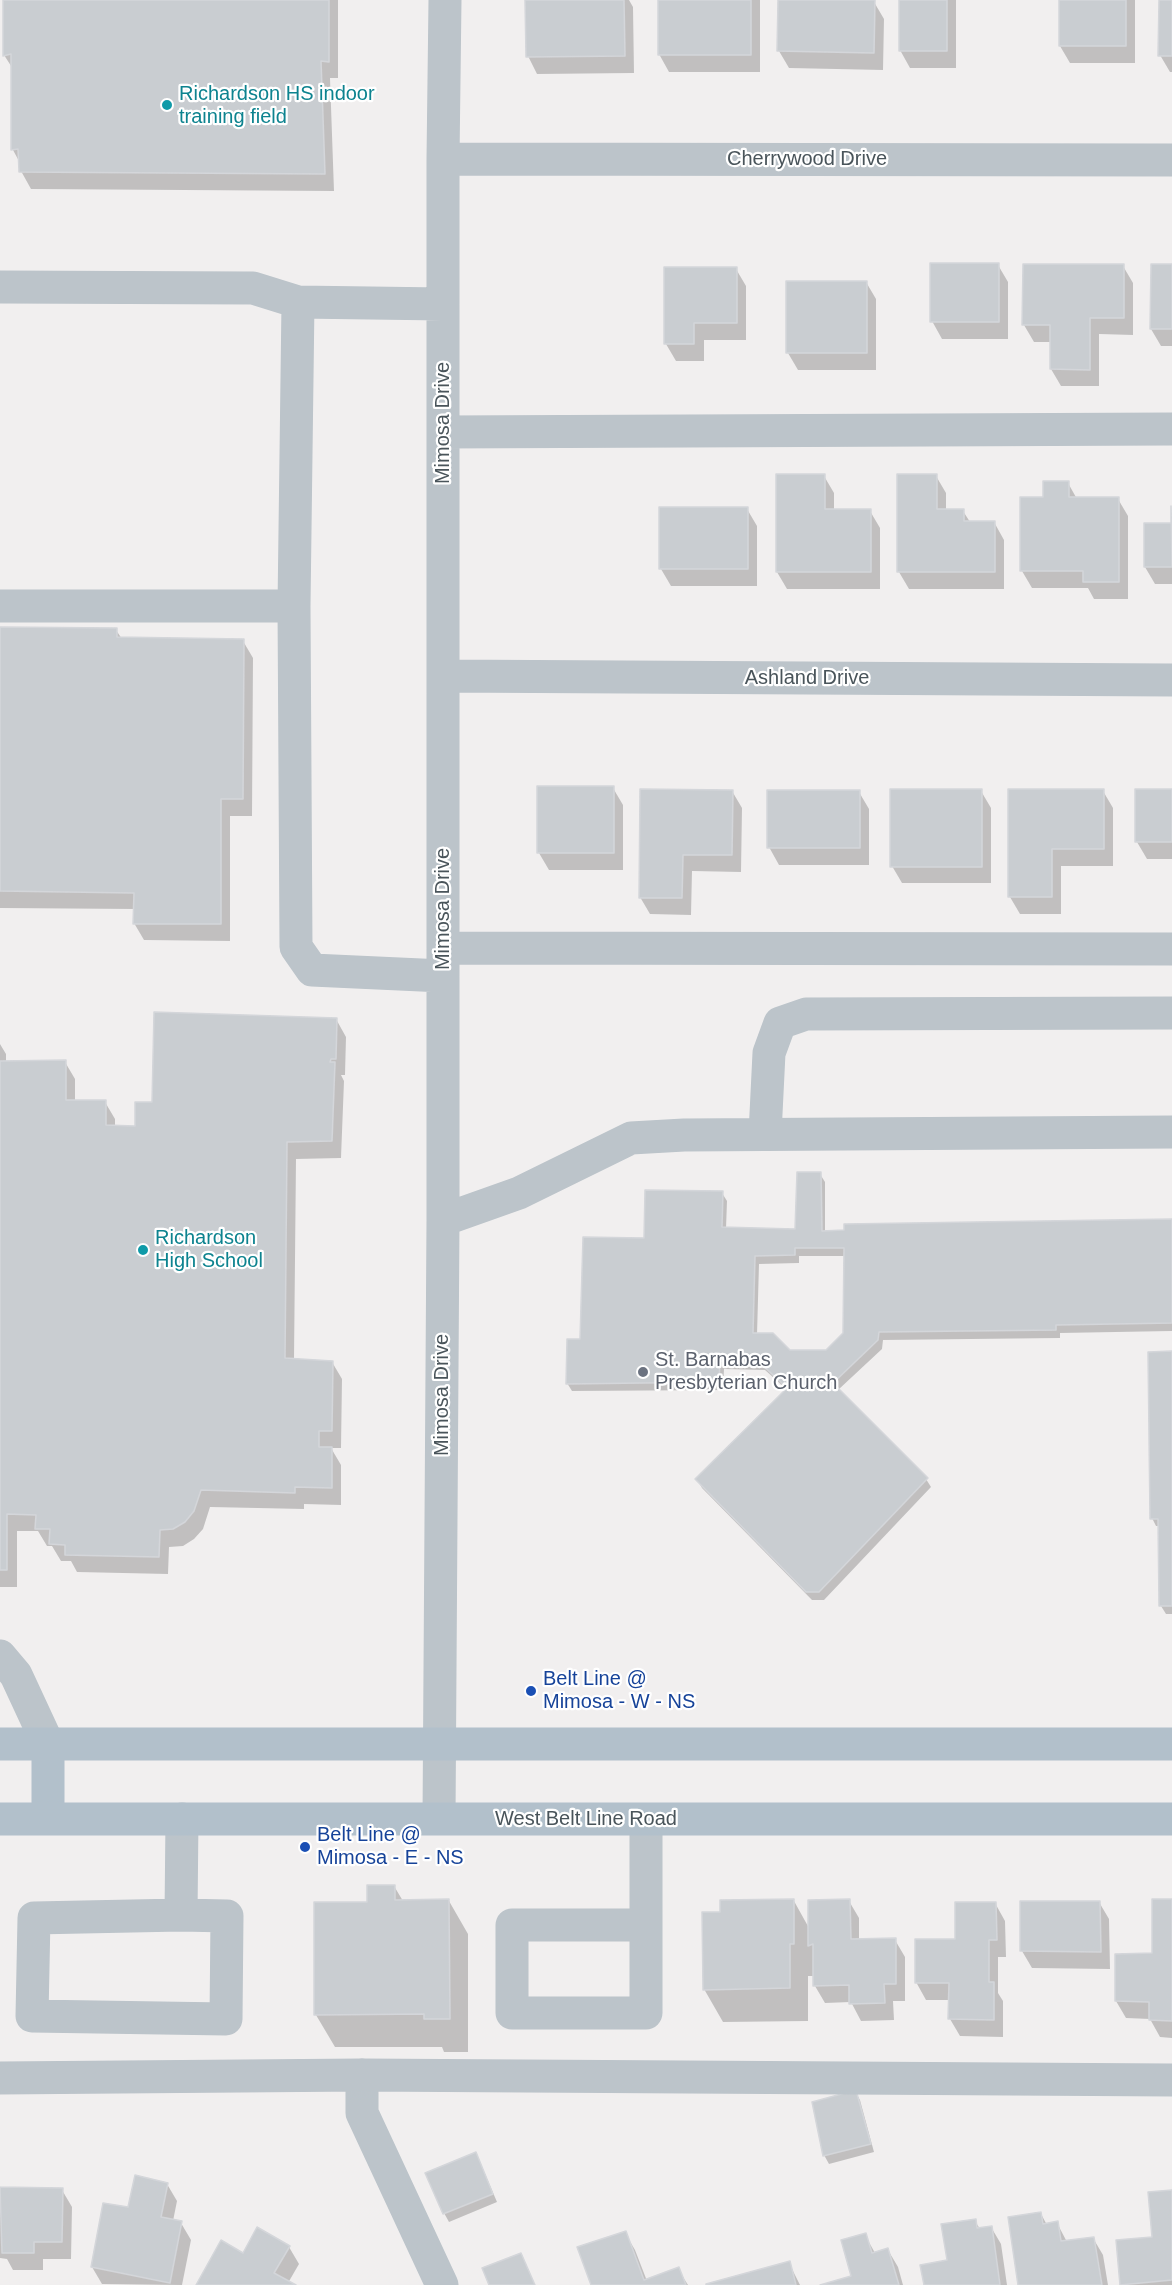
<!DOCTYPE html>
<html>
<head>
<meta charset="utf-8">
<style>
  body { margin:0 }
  canvas { display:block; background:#f1efef }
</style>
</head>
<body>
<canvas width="1172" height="2285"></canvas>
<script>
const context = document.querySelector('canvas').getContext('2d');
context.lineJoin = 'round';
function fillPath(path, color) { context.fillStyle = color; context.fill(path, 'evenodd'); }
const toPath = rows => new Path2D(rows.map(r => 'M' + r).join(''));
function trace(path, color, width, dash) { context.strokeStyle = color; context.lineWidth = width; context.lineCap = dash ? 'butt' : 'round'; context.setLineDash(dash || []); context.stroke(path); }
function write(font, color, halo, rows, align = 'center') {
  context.font = font + ' Helvetica,sans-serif'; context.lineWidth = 4.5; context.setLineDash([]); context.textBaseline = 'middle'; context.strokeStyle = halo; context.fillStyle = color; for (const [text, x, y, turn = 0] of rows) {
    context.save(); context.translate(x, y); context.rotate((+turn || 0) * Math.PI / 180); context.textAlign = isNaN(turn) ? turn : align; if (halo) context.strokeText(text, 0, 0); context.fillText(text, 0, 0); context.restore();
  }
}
const shadow = toPath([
  [4,0,338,0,338,78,330,78,334,191,31,189,21,171,20,163,13,150,13,69,4,55],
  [527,0,629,0,633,7,634,73,537,74,528,56],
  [659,0,760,0,760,72,669,72,659,54],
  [779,0,874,2,884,19,883,70,789,68,779,51],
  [900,0,956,0,956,68,910,68,900,50],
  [1060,0,1135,0,1135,63,1070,63,1060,46],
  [1160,0,1172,0,1172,72,1170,72,1160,55],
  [998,265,1008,282,1008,339,942,339,932,321],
  [1024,266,1123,266,1133,283,1133,335,1099,334,1099,386,1061,386,1051,369,1051,342,1034,342,1024,325],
  [1172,266,1172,346,1161,346,1151,329],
  [736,269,746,286,746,340,704,340,704,361,676,361,666,344],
  [866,282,876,299,876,370,798,370,788,353],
  [777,476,824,476,834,493,834,511,870,511,880,528,880,589,787,589,777,572],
  [899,476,936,476,946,493,946,511,963,511,970,522,994,522,1004,540,1004,589,909,589,899,572],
  [1068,483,1077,499,1118,499,1128,516,1128,599,1094,599,1088,588,1032,588,1022,571,1045,499],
  [661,509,747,509,757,526,757,586,671,586,661,569],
  [1145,524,1172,524,1172,584,1155,584,1145,567],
  [0,629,116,630,122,639,243,641,253,658,252,816,230,816,230,941,144,940,134,923,135,909,0,908],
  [613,788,623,805,623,870,549,870,539,853],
  [1137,790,1172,790,1172,859,1147,859,1137,842],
  [732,791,742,808,741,872,692,871,691,915,650,914,640,897],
  [981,791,991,808,991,883,902,883,892,866],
  [1103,791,1113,808,1113,866,1061,866,1061,914,1020,914,1010,897],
  [859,792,869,809,869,865,779,865,769,847],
  [336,1019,346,1037,345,1075,341,1075,344,1081,341,1158,296,1159,294,1360,332,1362,342,1379,341,1448,331,1448,341,1465,341,1505,304,1504,304,1509,210,1507,203,1529,194,1539,183,1546,169,1547,168,1574,77,1572,71,1561,61,1561,52,1546,47,1546,38,1531,17,1531,17,1587,0,1587,0,1044,6,1054,6,1062,65,1062,75,1079,75,1102,105,1102,115,1119,115,1127,137,1128,154,1103],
  [820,1174,825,1182,825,1232,1172,1221,1172,1331,1060,1333,1060,1338,883,1340,882,1349,838,1390,926,1479,931,1487,824,1600,812,1600,702,1488,697,1479,785,1392,785,1388,765,1370,724,1369,723,1390,572,1391,567,1383,582,1340,645,1240,722,1193,727,1201,726,1229,797,1230],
  [799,1256,845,1256,845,1333,826,1351,789,1352,757,1335,759,1264,799,1263],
  [1172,1353,1172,1614,1166,1614,1161,1606,1159,1526,1156,1526,1152,1518],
  [394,1886,403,1901,449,1901,468,1934,468,2052,444,2052,442,2047,335,2047,316,2015,369,1903],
  [794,1901,809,1928,849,1901,859,1918,859,1940,895,1940,905,1957,905,2001,893,2001,894,2020,861,2021,851,2002,825,2003,815,1986,815,1976,808,1976,808,2021,723,2022,704,1989,722,1914],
  [1172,1901,1172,2038,1160,2037,1150,2019,1126,2018,1116,2001,1153,1954],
  [1099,1902,1109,1919,1110,1969,1032,1968,1022,1951],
  [995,1903,1005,1921,1006,1957,998,1957,998,1993,1003,2001,1003,2037,960,2036,950,2019,950,2000,926,2000,916,1982],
  [855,2092,860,2100,874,2152,829,2164,824,2155],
  [480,2162,497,2202,449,2222,444,2213],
  [167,2184,177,2201,173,2221,181,2223,191,2240,182,2285,102,2284,92,2267,129,2209],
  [0,2188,62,2190,72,2207,71,2259,43,2259,43,2270,13,2270,7,2259,0,2258],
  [1172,2191,1172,2285,1122,2285,1118,2241,1154,2238],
  [1041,2214,1047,2225,1057,2223,1067,2242,1093,2238,1103,2255,1108,2285,1020,2285],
  [975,2221,980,2229,991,2227,1001,2244,1007,2285,925,2285,949,2261],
  [625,2233,635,2250,647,2281,678,2269,688,2285,593,2285],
  [865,2235,875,2253,888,2250,898,2267,903,2285,826,2285,853,2278],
  [289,2247,299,2264,288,2283,293,2285,198,2285,244,2255],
  [789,2263,800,2285,709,2285]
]);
const building = toPath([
  [3,0,329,0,329,62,321,61,325,174,19,172,18,149,11,150,11,54,3,56,3,0],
  [525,0,624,0,625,56,526,57,525,0],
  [658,0,751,0,751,55,658,55,658,0],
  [778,0,875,0,874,53,777,51,778,0],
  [899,0,947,0,947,51,899,51,899,0],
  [1059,0,1126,0,1126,46,1059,46,1059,0],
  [1159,0,1172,0,1172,56,1158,56,1159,0],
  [930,263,999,263,999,322,930,322,930,263],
  [1023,264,1124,264,1124,318,1090,318,1090,370,1050,369,1050,325,1022,325,1023,264],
  [1151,264,1172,264,1172,329,1150,329,1151,264],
  [664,267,737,267,737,323,694,323,694,344,664,344,664,267],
  [786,281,867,281,867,353,786,353,786,281],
  [776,474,825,474,825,509,871,509,871,572,776,572,776,474],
  [897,474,937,474,937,509,964,509,964,521,995,521,995,572,897,572,897,474],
  [1043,481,1069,481,1069,497,1119,497,1119,582,1083,582,1083,571,1020,571,1020,497,1043,497,1043,481],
  [1171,506,1172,567,1144,567,1144,523,1171,523,1171,506],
  [659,507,748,507,748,569,659,569,659,507],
  [0,627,117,628,117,637,244,639,243,799,221,799,221,924,133,924,134,893,0,891,0,627],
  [537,786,614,786,614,853,537,853,537,786],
  [640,789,733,790,732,855,683,855,682,898,639,898,640,789],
  [890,789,982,789,982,867,890,867,890,789],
  [1008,789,1104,789,1104,849,1052,849,1052,897,1008,897,1008,789],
  [1135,789,1172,789,1172,842,1135,842,1135,789],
  [767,790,860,790,860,848,767,848,767,790],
  [154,1012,337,1018,336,1059,331,1059,330,1062,335,1062,332,1141,287,1142,285,1358,333,1361,332,1431,319,1431,319,1447,332,1447,332,1488,295,1487,295,1493,201,1490,194,1511,185,1522,173,1529,160,1530,159,1557,65,1555,65,1545,49,1544,50,1529,35,1529,36,1515,7,1514,7,1570,0,1570,0,1061,66,1060,66,1100,106,1100,106,1125,135,1126,135,1102,152,1102,154,1012],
  [797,1172,821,1172,822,1231,844,1230,844,1224,1172,1219,1172,1323,1056,1325,1056,1330,879,1332,878,1340,831,1385,834,1388,837,1387,928,1478,819,1592,806,1592,695,1479,786,1389,782,1389,785,1386,759,1362,720,1361,719,1382,566,1384,567,1339,580,1339,583,1237,644,1238,645,1190,723,1191,722,1227,795,1229,797,1172],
  [795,1248,844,1248,843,1333,826,1350,790,1350,773,1333,753,1333,755,1256,795,1255,795,1248],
  [1172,1351,1172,1606,1159,1606,1158,1519,1150,1519,1148,1352,1172,1351],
  [367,1885,395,1885,395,1900,449,1899,450,2019,424,2019,424,2014,314,2015,314,1902,367,1902,367,1885],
  [794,1899,794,1944,790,1944,790,1988,703,1990,702,1912,720,1912,720,1900,794,1899],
  [850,1899,851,1939,896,1938,896,1984,884,1984,885,2003,849,2004,849,1985,813,1986,813,1944,808,1946,808,1900,850,1899],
  [1152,1899,1172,1899,1172,2021,1149,2020,1149,2002,1115,2001,1115,1954,1152,1953,1152,1899],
  [1020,1901,1100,1901,1101,1952,1020,1951,1020,1901],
  [955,1902,996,1902,997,1940,989,1940,989,1982,994,1982,994,2020,948,2019,949,1983,915,1983,915,1939,955,1939,955,1902],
  [856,2090,871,2144,823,2156,812,2102,856,2090],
  [476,2152,493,2194,443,2214,425,2173,476,2152],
  [135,2175,168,2183,161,2217,182,2221,170,2283,91,2267,103,2203,128,2207,135,2175],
  [0,2187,63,2188,62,2242,34,2242,34,2253,2,2253,0,2187],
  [1172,2190,1172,2280,1120,2285,1116,2240,1152,2237,1148,2192,1172,2190],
  [1041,2212,1043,2224,1058,2221,1061,2241,1094,2237,1102,2285,1018,2285,1008,2217,1041,2212],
  [976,2219,977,2228,992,2226,1000,2285,924,2285,920,2265,947,2260,941,2224,976,2219],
  [257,2227,290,2246,274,2273,296,2285,196,2285,221,2240,243,2253,257,2227],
  [626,2231,644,2280,679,2267,686,2285,591,2285,577,2247,626,2231],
  [866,2233,872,2253,888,2248,899,2285,820,2285,851,2276,841,2240,866,2233],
  [521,2253,535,2285,489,2285,482,2268,521,2253],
  [790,2261,796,2285,706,2285,706,2284,790,2261]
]);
const minor = toPath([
  [443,159,1172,160],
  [0,287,253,288,298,302,294,606,296,947,312,970,443,976],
  [298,302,443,304],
  [443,432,1172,429],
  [0,606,294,606],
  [443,676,1172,680],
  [443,948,1172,949],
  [765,1134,769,1053,780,1023,806,1014,1172,1013],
  [443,1220,519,1193,631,1138,684,1135,1172,1132],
  [0,1656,16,1675,48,1744],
  [439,1818,443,1220,443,159,445,0],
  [646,1820,646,2013,512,2013,512,1925,646,1925],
  [181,1915,34,1918,32,2016,226,2019,227,1916,181,1915,182,1819],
  [362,2075,362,2113,442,2285],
  [0,2078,362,2075,1172,2080]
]);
const major = toPath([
  [0,1744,1172,1744],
  [48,1744,48,1819],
  [0,1819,1172,1819]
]);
const markers = [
  [167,105,6,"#0f9aa8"],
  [143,1250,6,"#0f9aa8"],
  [643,1372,6,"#6b7280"],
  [531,1691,6,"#1a4fb4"],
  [305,1847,6,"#1a4fb4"]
];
const cultureNames = [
  ["Richardson HS indoor",179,94],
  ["training field",179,117],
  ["Richardson",155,1238],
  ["High School",155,1261]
];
const streetNames = [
  ["Cherrywood Drive",807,159],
  ["Mimosa Drive",443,423,-90],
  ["Ashland Drive",807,678],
  ["Mimosa Drive",443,909,-90],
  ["Mimosa Drive",442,1395,-90],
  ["West Belt Line Road",586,1819]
];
const worshipNames = [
  ["St. Barnabas",655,1360],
  ["Presbyterian Church",655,1383]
];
const transitNames = [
  ["Belt Line @",543,1679],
  ["Mimosa - W - NS",543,1702],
  ["Belt Line @",317,1835],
  ["Mimosa - E - NS",317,1858]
];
fillPath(shadow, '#0003');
fillPath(building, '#c9cdd1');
trace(building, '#d4d6da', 1.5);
trace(minor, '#bcc4ca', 33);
trace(major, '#b2c0cb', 33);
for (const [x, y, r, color] of markers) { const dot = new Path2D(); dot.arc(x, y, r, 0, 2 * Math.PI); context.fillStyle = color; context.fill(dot); trace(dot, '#fff', 2); }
write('20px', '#0d838f', '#fff', cultureNames, 'left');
write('20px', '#49545a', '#fff', streetNames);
write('20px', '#5b616d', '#fff', worshipNames, 'left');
write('20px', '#164399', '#fff', transitNames, 'left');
</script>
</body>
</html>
